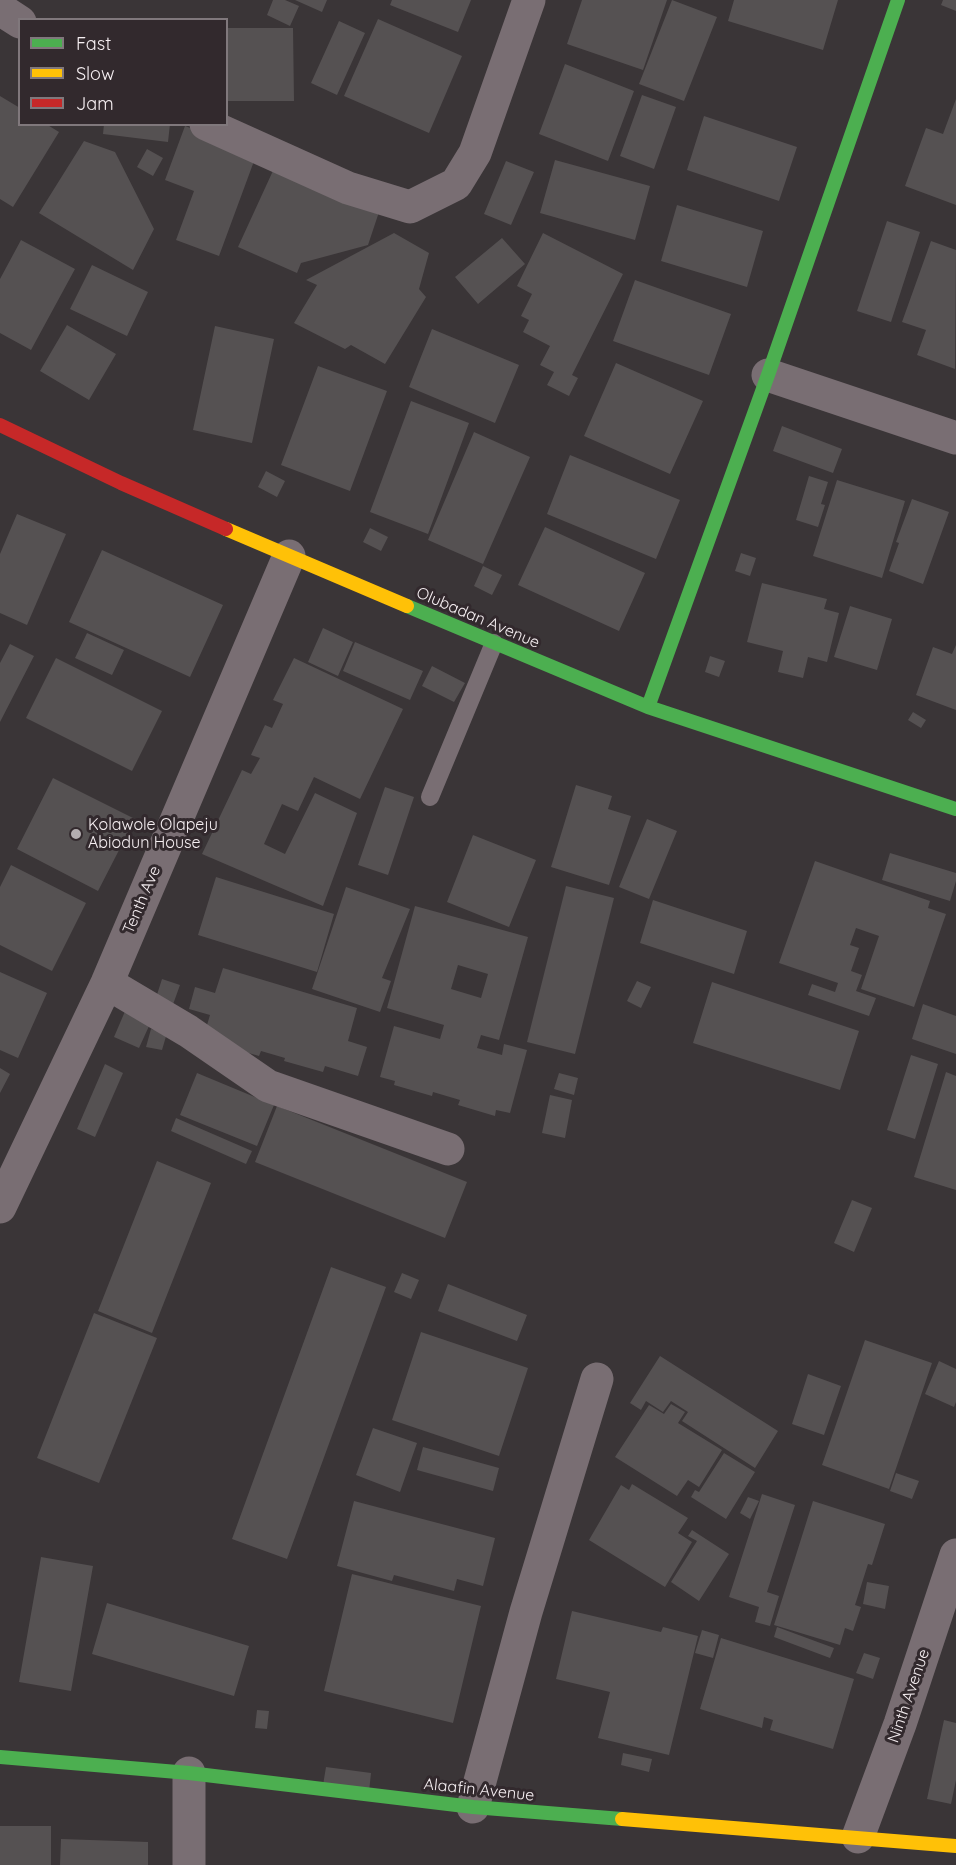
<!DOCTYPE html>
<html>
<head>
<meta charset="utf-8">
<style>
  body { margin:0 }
  #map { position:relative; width:956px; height:1865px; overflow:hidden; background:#3a3537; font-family:Quicksand,sans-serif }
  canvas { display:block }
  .legend { position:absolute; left:18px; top:18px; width:210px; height:108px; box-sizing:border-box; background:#32292d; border:2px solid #80787c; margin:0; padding:8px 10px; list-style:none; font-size:18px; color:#f6eff2 }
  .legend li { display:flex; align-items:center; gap:12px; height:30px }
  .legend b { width:30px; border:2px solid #80787c }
</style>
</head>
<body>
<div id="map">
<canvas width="956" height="1865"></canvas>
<ul class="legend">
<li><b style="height:8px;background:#4caf50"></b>Fast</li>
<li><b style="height:8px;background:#ffc107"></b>Slow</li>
<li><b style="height:8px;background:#c62828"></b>Jam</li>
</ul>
</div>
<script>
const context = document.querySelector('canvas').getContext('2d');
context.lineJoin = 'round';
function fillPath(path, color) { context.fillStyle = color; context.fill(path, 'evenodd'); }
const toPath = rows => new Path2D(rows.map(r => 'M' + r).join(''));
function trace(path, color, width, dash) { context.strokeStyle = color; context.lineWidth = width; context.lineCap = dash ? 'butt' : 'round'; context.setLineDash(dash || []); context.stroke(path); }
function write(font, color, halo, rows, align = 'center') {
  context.font = font + ' Quicksand,sans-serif'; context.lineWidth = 6; context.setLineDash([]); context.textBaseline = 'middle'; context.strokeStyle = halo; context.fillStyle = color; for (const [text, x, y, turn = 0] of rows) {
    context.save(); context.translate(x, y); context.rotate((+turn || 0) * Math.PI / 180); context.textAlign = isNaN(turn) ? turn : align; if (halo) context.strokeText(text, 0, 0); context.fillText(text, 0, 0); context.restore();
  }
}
const building = toPath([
  [273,0,285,0,299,6,290,26,267,15],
  [295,0,327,0,322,12],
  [392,0,471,0,458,32,390,5],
  [582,0,667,0,643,70,567,44],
  [672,0,717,17,684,101,639,84],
  [734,0,838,0,823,50,728,21],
  [943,0,956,0,956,11,941,5],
  [378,19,462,56,429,133,344,96],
  [339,21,365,33,337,95,311,83],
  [226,28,293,28,294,101,226,101],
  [565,64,634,91,608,161,539,134],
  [642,95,676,107,654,169,620,156],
  [0,96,20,108,20,124,46,124,59,132,13,207,0,199],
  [956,99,956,205,905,186,926,128,943,134],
  [704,116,797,147,779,201,687,170],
  [104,124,170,124,168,142,103,134],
  [185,126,257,153,219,256,176,240,194,191,165,180],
  [84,141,115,152,154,229,133,270,39,213],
  [147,149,163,158,153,176,137,167],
  [555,160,650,186,635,240,540,213],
  [506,161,534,172,511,225,484,214],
  [277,162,380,209,368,245,301,263,297,273,238,247],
  [677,205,763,231,747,287,661,261],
  [887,221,920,232,891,322,857,311],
  [394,233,429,253,419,289,426,297,385,364,351,345,345,349,294,323,317,285,306,280],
  [543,233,623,274,572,375,578,378,569,396,547,385,554,372,540,365,550,346,523,332,529,320,521,316,532,294,517,286],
  [502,238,525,264,478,304,455,277],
  [21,240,75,269,31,350,0,333,0,279],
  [931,241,956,250,955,369,917,355,926,330,902,322],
  [92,265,148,292,127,336,70,309],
  [635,280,731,314,709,375,613,341],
  [67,325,116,354,89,400,40,371],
  [215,326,274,339,252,443,193,430],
  [432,329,519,365,495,423,409,387],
  [616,363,703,401,670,474,584,436],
  [318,366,387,391,350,491,281,465],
  [411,401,469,423,428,534,370,512],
  [782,426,842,449,833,473,773,451],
  [474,432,530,457,483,564,428,540],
  [570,455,680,500,656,559,547,514],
  [266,471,285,481,277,497,258,487],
  [809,476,828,482,821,504,825,505,818,527,796,520],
  [837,480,905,501,882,578,813,556],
  [912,499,949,512,923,584,889,571,899,543,896,542],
  [17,514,66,534,27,625,0,613,0,554],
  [545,527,645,573,619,631,518,585],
  [370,528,388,537,381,551,363,542],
  [102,550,223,605,190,677,69,622],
  [741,553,756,558,750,576,735,571],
  [483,566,502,575,492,595,474,586],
  [762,583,827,599,824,609,839,613,827,662,808,657,803,678,778,672,783,651,747,642],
  [850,606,892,619,877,670,834,657],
  [323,628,353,642,338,676,308,662],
  [87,633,124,650,112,675,75,658],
  [355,642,423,671,410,700,343,671],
  [10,644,34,656,0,722,0,663],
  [956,645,956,710,916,695,933,647,952,654],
  [710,656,725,661,719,677,705,672],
  [56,658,162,711,132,771,26,718],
  [294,658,403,709,360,799,314,777,298,811,282,804,264,844,285,854,315,793,357,813,323,906,202,854,242,770,251,774,260,758,251,755,265,725,272,728,283,704,273,700],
  [432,666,465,683,454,702,422,686],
  [913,712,926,720,921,728,908,720],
  [53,778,135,819,98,891,17,849],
  [576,785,612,796,608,809,631,816,609,885,551,867],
  [385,787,414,797,388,875,358,865],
  [647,819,677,831,649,899,619,887],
  [473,835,536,860,509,927,447,902],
  [890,853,956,873,956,881,950,901,882,880],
  [815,861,930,901,928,908,946,914,914,1007,861,989,879,936,856,928,850,945,859,948,851,971,862,975,856,991,876,998,869,1016,808,995,812,984,835,992,838,983,779,963],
  [11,865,86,903,52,971,0,945,0,887],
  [216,877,334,914,317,972,198,935],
  [566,886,614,898,575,1054,527,1042],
  [346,887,410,909,382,978,391,981,380,1012,312,989],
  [653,900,747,931,734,974,640,943],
  [415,906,528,937,499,1040,481,1035,477,1048,502,1055,504,1044,527,1050,510,1113,496,1110,495,1116,458,1105,460,1100,433,1092,432,1096,394,1085,395,1081,380,1077,394,1026,440,1039,444,1025,387,1008],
  [458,965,488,974,481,998,451,989],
  [223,968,357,1008,348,1041,367,1047,358,1076,325,1066,323,1072,284,1061,285,1058,261,1051,259,1056,221,1045,204,1035,210,1015,189,1009,195,987,215,993],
  [0,972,47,993,18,1058,0,1050],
  [162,979,180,985,171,1010,154,1004],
  [637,981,651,987,641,1008,627,1001],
  [712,982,859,1031,840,1090,693,1043],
  [129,1002,155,1013,139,1048,114,1037],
  [923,1004,956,1016,956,1054,912,1039],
  [151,1029,167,1033,162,1050,146,1047],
  [911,1055,938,1064,915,1139,887,1130],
  [105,1064,123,1073,95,1137,77,1129],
  [0,1068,10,1074,0,1093],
  [946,1072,956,1076,956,1190,914,1177],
  [197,1073,274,1105,257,1146,180,1115],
  [559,1073,578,1078,574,1095,554,1089],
  [550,1095,572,1100,565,1138,542,1133],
  [277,1106,467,1182,445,1238,255,1162],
  [176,1118,252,1151,246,1164,171,1131],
  [157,1161,211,1183,152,1333,98,1311],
  [852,1200,872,1208,854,1252,834,1243],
  [331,1267,386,1287,287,1559,232,1539],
  [402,1273,419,1280,411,1299,394,1292],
  [448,1284,527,1315,517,1341,438,1311],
  [94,1313,157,1338,99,1483,37,1458],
  [421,1332,528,1368,499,1456,392,1420],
  [865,1340,932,1363,889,1489,822,1465],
  [660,1356,778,1431,755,1468,682,1421,688,1412,671,1401,663,1412,646,1401,641,1410,630,1403],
  [939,1361,956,1369,956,1402,954,1407,925,1394],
  [808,1374,841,1386,824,1435,792,1424],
  [671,1404,685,1412,678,1423,722,1450,699,1487,688,1480,677,1496,615,1457,649,1405,664,1414],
  [373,1428,417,1443,400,1492,356,1475],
  [423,1447,499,1468,493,1491,417,1470],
  [724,1453,755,1472,726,1519,691,1497,695,1490,699,1492],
  [896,1473,919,1481,912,1499,890,1491],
  [632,1484,688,1518,678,1533,692,1542,665,1587,589,1540,621,1485,629,1490],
  [762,1494,795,1505,767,1592,779,1596,770,1626,755,1622,759,1607,729,1597],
  [748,1497,759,1501,750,1519,740,1513],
  [354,1501,495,1538,483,1586,457,1579,454,1591,394,1575,392,1581,337,1566],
  [813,1501,885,1524,872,1565,868,1564,855,1605,861,1607,853,1631,845,1628,840,1645,774,1625],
  [692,1530,729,1554,699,1601,671,1582,697,1541,688,1536],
  [41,1557,93,1566,71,1691,19,1682],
  [352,1574,481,1606,453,1723,324,1691],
  [867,1582,889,1586,885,1609,863,1604],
  [107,1603,249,1646,234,1696,92,1654],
  [572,1611,661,1632,663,1627,698,1636,669,1755,598,1738,610,1692,556,1679],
  [777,1627,834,1648,830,1658,774,1637],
  [702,1630,719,1635,713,1658,695,1653],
  [721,1638,854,1679,833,1749,770,1730,773,1720,764,1717,762,1728,700,1709],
  [864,1653,880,1658,873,1679,856,1673],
  [257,1710,269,1711,267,1729,255,1728],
  [944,1720,956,1723,956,1780,951,1804,927,1799],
  [623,1753,652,1759,649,1772,621,1765],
  [326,1767,371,1773,369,1792,323,1785],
  [0,1826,51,1826,51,1865,0,1865],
  [61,1839,148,1842,148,1865,60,1865]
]);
const lane = toPath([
  [430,797,494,643]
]);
const street = toPath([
  [0,9,20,22],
  [206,124,348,188,410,207,456,184,475,153,529,0],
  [768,375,956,438],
  [107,983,188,1031,268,1086,448,1149],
  [0,1207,107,983,289,556],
  [189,1773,189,1865],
  [473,1807,526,1612,597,1379],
  [858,1837,900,1724,956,1555]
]);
const fast = toPath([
  [407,606,648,707,956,809],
  [648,707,768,375,898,0],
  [0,1757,189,1773,473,1807,622,1819]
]);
const slow = toPath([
  [226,529,407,606],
  [622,1819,956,1846]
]);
const jam = toPath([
  [0,425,121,483,226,529]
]);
const markers = [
  [76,834,6,"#b4aeb1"]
];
const streetNames = [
  ["Olubadan Avenue",478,618,23],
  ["Tenth Ave",142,900,-67],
  ["Ninth Avenue",909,1696,-71],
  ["Alaafin Avenue",479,1790,6]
];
const poiNames = [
  ["Kolawole Olapeju",88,825],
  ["Abiodun House",88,843]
];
fillPath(building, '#555152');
trace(lane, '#796e73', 18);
trace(street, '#796e73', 33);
trace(fast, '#4caf50', 14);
trace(slow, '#ffc107', 14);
trace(jam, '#c62828', 14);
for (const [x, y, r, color] of markers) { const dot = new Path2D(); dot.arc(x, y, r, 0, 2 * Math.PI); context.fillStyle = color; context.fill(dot); trace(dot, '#32292d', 2); }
write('16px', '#f6eff2', '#32292d', streetNames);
write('16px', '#f6eff2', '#32292d', poiNames, 'left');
</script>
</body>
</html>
